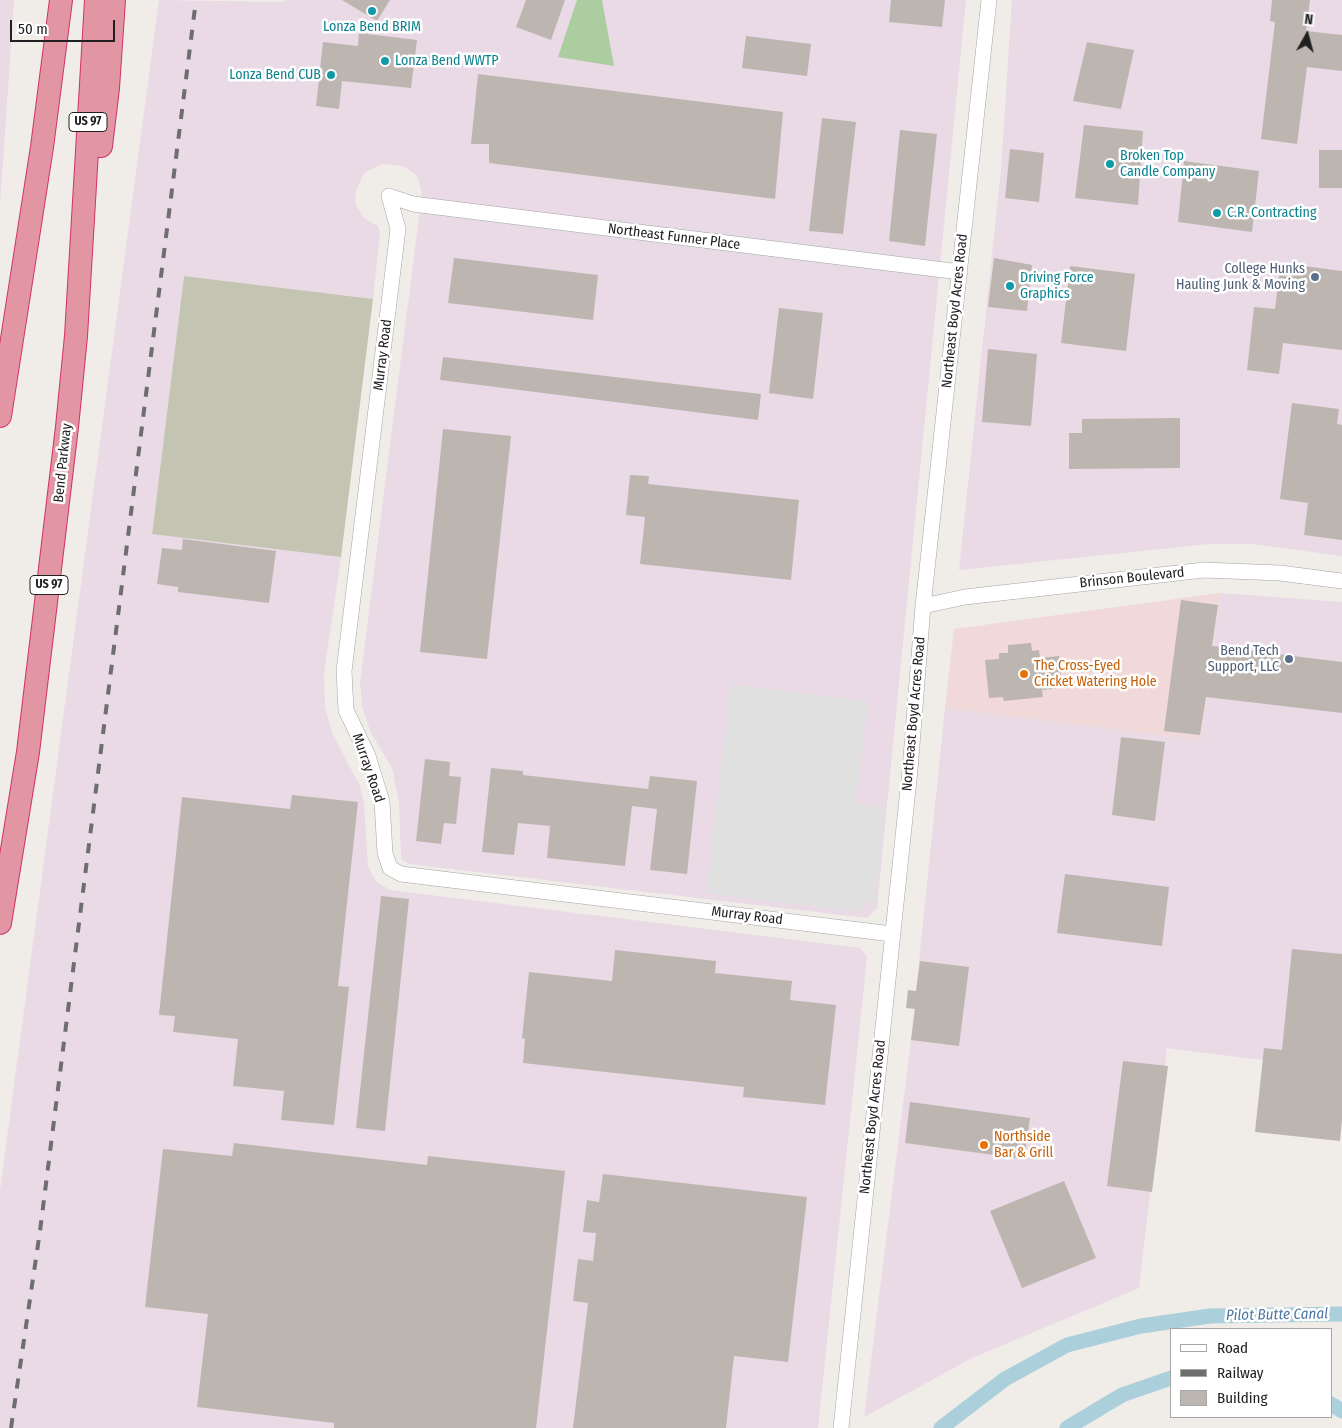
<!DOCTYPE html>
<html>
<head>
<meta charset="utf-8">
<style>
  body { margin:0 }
  #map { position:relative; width:1342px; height:1428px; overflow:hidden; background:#f0ede8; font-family:"Fira Sans Condensed",sans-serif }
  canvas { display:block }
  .legend { position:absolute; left:1170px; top:1328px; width:162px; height:90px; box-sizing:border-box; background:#fff; border:1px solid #a6a6a6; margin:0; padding:6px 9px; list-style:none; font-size:15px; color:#202020 }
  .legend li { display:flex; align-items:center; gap:10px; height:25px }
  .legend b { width:25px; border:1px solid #a6a6a6 }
  .north { position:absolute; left:1282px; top:10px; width:50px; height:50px; -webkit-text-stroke:4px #fff; paint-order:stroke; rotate:7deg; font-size:14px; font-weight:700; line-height:20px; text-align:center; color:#202020 }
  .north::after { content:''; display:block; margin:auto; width:18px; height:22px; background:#202020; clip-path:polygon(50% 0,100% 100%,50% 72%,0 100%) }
  .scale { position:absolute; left:10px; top:20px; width:105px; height:22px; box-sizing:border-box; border:2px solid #202020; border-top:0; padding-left:6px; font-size:15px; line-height:18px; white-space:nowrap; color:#202020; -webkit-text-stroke:4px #fff; paint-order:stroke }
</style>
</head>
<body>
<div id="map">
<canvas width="1342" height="1428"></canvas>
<ul class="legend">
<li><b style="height:6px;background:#fff"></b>Road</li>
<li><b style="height:6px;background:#6e6e6e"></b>Railway</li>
<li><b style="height:14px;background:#bdb6b0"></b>Building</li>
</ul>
<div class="north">N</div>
<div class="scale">50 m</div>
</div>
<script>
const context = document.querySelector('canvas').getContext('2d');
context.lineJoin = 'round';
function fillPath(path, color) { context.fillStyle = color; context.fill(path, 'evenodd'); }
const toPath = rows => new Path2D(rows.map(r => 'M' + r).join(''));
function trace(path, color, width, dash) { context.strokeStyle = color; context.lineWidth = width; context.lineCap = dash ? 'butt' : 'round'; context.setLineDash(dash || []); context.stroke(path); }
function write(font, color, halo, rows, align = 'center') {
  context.font = font + ' "Fira Sans Condensed",sans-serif'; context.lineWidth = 5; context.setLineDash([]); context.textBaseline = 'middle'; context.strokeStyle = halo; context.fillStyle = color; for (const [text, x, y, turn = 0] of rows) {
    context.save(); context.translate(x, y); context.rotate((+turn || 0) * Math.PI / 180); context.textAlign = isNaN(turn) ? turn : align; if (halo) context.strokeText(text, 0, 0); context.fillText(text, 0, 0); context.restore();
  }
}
const commercial = toPath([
  [1220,593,1201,740,945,708,954,629]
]);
const industrial = toPath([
  [0,0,14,0,0,206],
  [159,0,284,2,286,0,966,0,877,908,867,918,409,864,401,859,399,803,392,768,371,733,362,707,360,682,422,193,417,175,403,166,383,164,364,173,356,190,355,203,364,218,378,226,380,232,373,299,184,276,152,533,341,557,324,673,325,707,333,735,360,786,364,803,368,866,376,881,390,890,860,948,867,957,818,1428,0,1428,0,1190],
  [1012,0,1342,0,1342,556,1251,544,1209,544,959,570,1001,169],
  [1220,593,1342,602,1342,1070,1167,1048,1139,1288,972,1358,864,1417,911,1040,945,708,1201,740]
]);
const construction = toPath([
  [184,276,373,299,341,557,152,534]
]);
const forest = toPath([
  [577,0,602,0,614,66,558,57]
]);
const parking = toPath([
  [731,684,868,701,856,803,886,807,875,903,864,902,862,912,706,893]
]);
const canal = toPath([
  [1331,1404,1342,1411],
  [941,1428,1005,1379,1067,1345,1141,1326,1210,1316,1342,1314],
  [1067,1428,1122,1395,1171,1378]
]);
const building = toPath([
  [342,0,390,0,377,21],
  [526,0,565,0,551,40,516,27],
  [891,0,945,0,942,27,889,22],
  [1272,0,1310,0,1306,31,1342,35,1342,71,1307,67,1297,144,1261,139,1275,22,1270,21],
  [359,33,417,40,411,88,342,81,339,109,316,106,323,42,358,46],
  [746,36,811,44,807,76,742,68],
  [1087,42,1134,50,1121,109,1073,101],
  [478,74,783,112,775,199,489,163,489,144,471,144],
  [822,118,856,122,843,234,809,231],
  [1084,125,1143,131,1138,205,1075,198],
  [900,130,937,134,925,246,889,241],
  [1010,149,1044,153,1039,202,1005,198],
  [1319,150,1342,150,1342,188,1319,188],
  [1184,161,1259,171,1252,232,1178,222],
  [454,258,598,275,593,320,448,303],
  [994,258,1032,265,1027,311,988,307],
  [1281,263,1342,271,1342,350,1283,343,1279,374,1247,370,1254,307,1275,309],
  [1070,266,1135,274,1126,351,1061,343],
  [779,308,823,313,813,399,769,393],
  [988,349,1037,354,1031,426,982,422],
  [443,357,761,394,758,420,440,380],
  [1292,403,1339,409,1337,424,1342,425,1342,540,1304,535,1308,503,1280,499],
  [1180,418,1180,468,1069,469,1069,433,1082,433,1082,419],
  [443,429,511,436,487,659,420,652],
  [630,475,649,476,648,484,799,500,791,580,640,564,645,517,626,515],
  [183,539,276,551,269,603,178,592,178,587,157,584,162,548,182,550],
  [1181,600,1218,605,1212,646,1342,662,1342,713,1206,697,1200,735,1164,731],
  [1031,643,1032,651,1039,650,1040,658,1059,656,1062,688,1042,690,1043,697,1004,701,1003,697,989,698,985,660,999,659,999,653,1008,653,1008,645],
  [1121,737,1165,742,1155,821,1112,815],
  [425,759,450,762,449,776,461,777,456,824,444,823,441,844,416,841],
  [491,768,523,771,523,775,648,789,650,776,697,781,687,874,650,870,657,809,632,806,625,866,547,858,550,826,518,823,514,855,482,852],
  [292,795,358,802,338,986,349,987,334,1125,281,1120,284,1091,233,1086,238,1039,173,1032,175,1016,159,1015,182,797,290,809],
  [1065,874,1169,887,1162,946,1057,933],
  [381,896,409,899,385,1131,356,1128],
  [1292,949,1342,954,1342,1120,1340,1141,1255,1132,1264,1048,1282,1050],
  [615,950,716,961,715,973,792,981,790,1000,836,1005,825,1105,743,1097,744,1087,523,1063,525,1039,522,1038,529,972,612,981],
  [920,961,969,967,959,1046,911,1040,915,1009,906,1008,908,990,916,991],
  [1123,1061,1168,1066,1152,1192,1107,1186],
  [910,1102,1030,1118,1024,1159,905,1143],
  [234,1143,427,1165,428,1156,565,1171,536,1428,334,1428,334,1423,197,1407,208,1314,145,1307,163,1149,232,1156],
  [603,1174,807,1197,788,1362,734,1356,726,1428,573,1428,588,1303,573,1301,578,1259,593,1261,596,1233,583,1232,587,1200,599,1202],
  [1064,1181,1096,1258,1022,1288,990,1211]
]);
const minor = toPath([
  [389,196,398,229,344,671,346,710,368,756,382,802,385,853,390,868,401,874,892,934],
  [389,196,413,204,960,272],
  [923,606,965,597,1204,570,1280,573,1342,581],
  [841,1428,910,770,923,606,989,0]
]);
const highway = toPath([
  [101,146,108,88,114,0],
  [0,416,42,147,61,0],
  [0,923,28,752,67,427,76,336,96,0]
]);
const rail = toPath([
  [11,1428,40,1231,196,0]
]);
const markers = [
  [372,11,5,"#0f9aa8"],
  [385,61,5,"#0f9aa8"],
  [331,75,5,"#0f9aa8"],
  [1110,164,5,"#0f9aa8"],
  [1217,213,5,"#0f9aa8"],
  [1315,277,5,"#5c6f8a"],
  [1010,286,5,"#0f9aa8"],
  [1289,659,5,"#5c6f8a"],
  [1024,674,5,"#e8710a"],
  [984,1145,5,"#e8710a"]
];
const shields = [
  [88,122,38],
  [49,585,38]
];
const shieldNames = [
  ["US 97",88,122],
  ["US 97",49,585]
];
const cultureNames = [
  ["Lonza Bend BRIM",372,27,"center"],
  ["Lonza Bend WWTP",395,61],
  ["Lonza Bend CUB",321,75,"right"],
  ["Broken Top",1120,156],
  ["Candle Company",1120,172],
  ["C.R. Contracting",1227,213],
  ["Driving Force",1020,278],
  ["Graphics",1020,294]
];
const streetNames = [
  ["Northeast Funner Place",674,237,7],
  ["Northeast Boyd Acres Road",955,311,-84],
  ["Murray Road",383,355,-83],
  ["Bend Parkway",63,463,-84],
  ["Brinson Boulevard",1132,578,-6],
  ["Northeast Boyd Acres Road",914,714,-85],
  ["Murray Road",368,768,71],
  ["Murray Road",747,916,7],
  ["Northeast Boyd Acres Road",873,1117,-84]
];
const serviceNames = [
  ["College Hunks",1305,269],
  ["Hauling Junk & Moving",1305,285],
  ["Bend Tech",1279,651],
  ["Support, LLC",1279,667]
];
const foodNames = [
  ["The Cross-Eyed",1034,666],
  ["Cricket Watering Hole",1034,682],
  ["Northside",994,1137],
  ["Bar & Grill",994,1153]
];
const waterNames = [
  ["Pilot Butte Canal",1277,1315,-1]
];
fillPath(commercial, '#f0d9d8');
fillPath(industrial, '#e9dae6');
fillPath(construction, '#c4c4b3');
fillPath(forest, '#accd9f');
fillPath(parking, '#e0e0e0');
trace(canal, '#abcfdb', 15);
fillPath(building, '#bdb6b0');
trace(minor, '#a4a4a4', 16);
trace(highway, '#d13267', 24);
trace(minor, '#fff', 15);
trace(highway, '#e295a2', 22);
trace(rail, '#6e6e6e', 4, [10, 10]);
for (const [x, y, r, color] of markers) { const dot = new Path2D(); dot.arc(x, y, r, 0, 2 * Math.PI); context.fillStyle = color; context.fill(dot); trace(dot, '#fff', 2); }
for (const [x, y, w] of shields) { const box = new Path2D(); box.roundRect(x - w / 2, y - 9.5, w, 19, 4); context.fillStyle = '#fff'; context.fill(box); trace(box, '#202020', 1); }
write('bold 12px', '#202020', null, shieldNames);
write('14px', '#0d838f', '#fff', cultureNames, 'left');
write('14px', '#202020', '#fff', streetNames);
write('14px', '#4e5e75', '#fff', serviceNames, 'right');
write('14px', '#c56008', '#fff', foodNames, 'left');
write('italic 15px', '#4f78a3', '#fff', waterNames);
</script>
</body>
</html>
